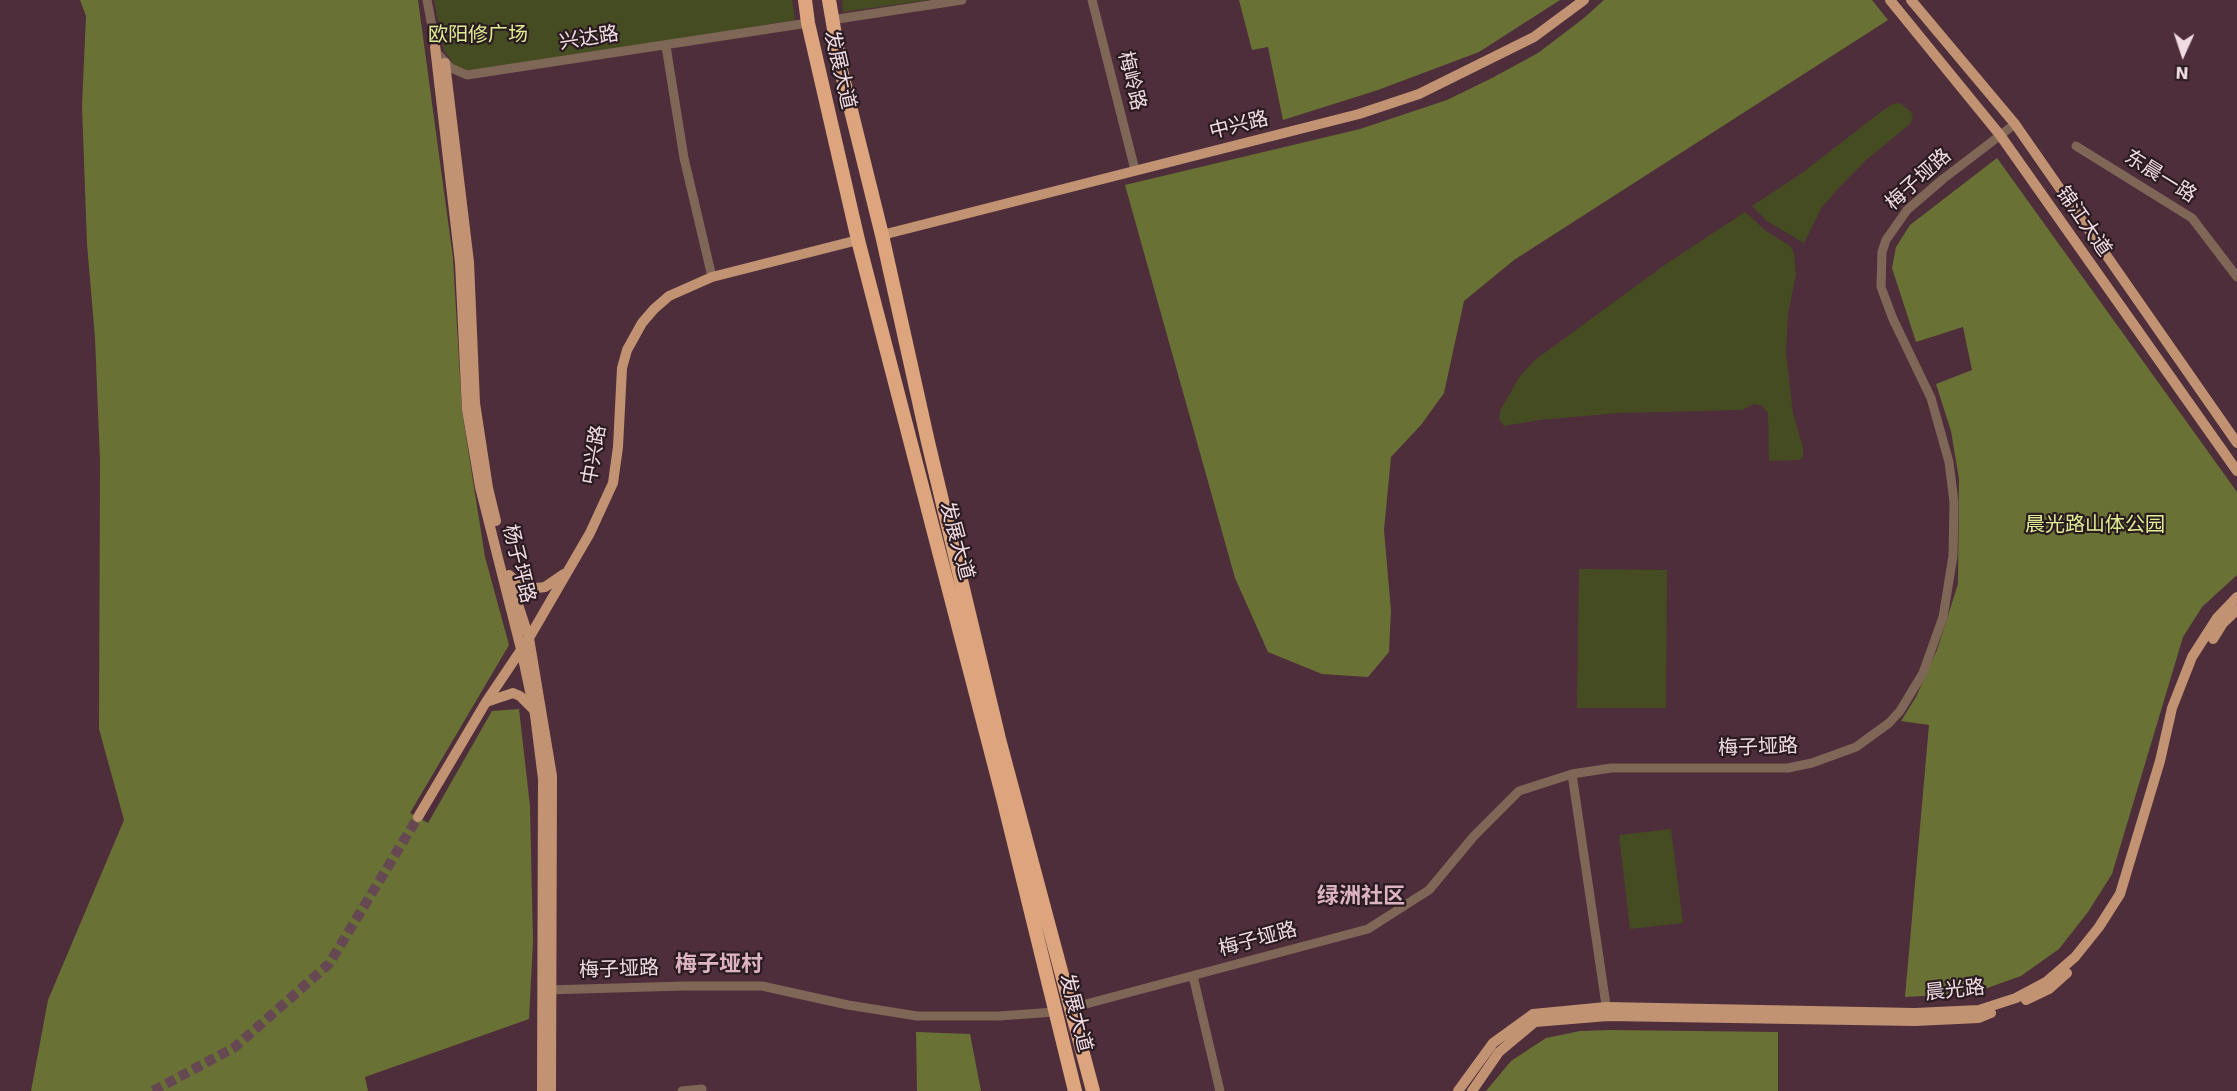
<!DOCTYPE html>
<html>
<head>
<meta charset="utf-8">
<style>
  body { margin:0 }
  #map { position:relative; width:2237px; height:1091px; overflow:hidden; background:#4e2e3a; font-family:"DejaVu Sans",sans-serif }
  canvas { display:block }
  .north { position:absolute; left:2153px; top:24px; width:60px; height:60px; -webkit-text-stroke:4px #2a1b21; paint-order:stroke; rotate:183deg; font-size:16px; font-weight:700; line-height:24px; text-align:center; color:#f1dce3 }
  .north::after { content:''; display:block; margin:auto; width:21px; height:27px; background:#f1dce3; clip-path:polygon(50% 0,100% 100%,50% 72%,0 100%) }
</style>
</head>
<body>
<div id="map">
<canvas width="2237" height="1091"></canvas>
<div class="north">N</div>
</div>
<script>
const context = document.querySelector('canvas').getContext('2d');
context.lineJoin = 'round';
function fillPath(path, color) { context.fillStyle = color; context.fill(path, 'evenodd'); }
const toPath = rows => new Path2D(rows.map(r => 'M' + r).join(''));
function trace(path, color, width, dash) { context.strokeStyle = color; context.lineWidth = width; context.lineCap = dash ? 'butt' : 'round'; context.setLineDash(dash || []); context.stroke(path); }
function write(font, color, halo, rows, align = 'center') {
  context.font = font + ' "DejaVu Sans","Noto Sans SC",sans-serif'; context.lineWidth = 4.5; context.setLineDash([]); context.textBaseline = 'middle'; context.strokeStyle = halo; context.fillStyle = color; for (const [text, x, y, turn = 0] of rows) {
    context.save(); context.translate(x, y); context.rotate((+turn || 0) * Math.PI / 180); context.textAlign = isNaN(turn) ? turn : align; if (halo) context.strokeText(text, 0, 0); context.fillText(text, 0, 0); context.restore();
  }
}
const green = toPath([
  [434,0,792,0,795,20,472,73,455,66,444,50],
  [842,0,928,0,843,12],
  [1900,103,1911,112,1913,117,1910,124,1865,161,1837,190,1822,207,1804,243,1767,221,1752,206,1802,173,1882,111,1893,104],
  [1745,212,1766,231,1790,246,1794,253,1796,274,1788,314,1786,353,1793,413,1803,448,1803,456,1799,460,1769,461,1768,413,1762,406,1754,404,1742,410,1619,413,1539,420,1504,426,1499,419,1501,409,1520,376,1535,360,1666,264],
  [1579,569,1667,570,1666,708,1577,708],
  [1671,829,1683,923,1630,929,1619,835]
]);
const forest = toPath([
  [80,0,418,0,453,258,462,411,485,557,509,645,410,813,428,823,492,711,519,709,530,806,533,941,529,1019,365,1077,368,1091,31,1091,48,1000,124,820,99,729,100,460,95,338,87,244,82,106,86,16],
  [1239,0,1560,0,1479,52,1378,90,1283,120,1268,47,1252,50],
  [1604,0,1872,0,1888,20,1514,260,1464,301,1444,393,1421,425,1391,457,1384,530,1391,611,1389,652,1368,677,1322,674,1268,652,1235,578,1125,185,1360,129,1447,100,1492,78,1538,53,1584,18],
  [1997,158,2237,492,2237,575,2202,607,2183,637,2112,874,2088,912,2059,949,2021,976,1973,993,1905,997,1929,725,1901,721,1916,697,1937,650,1958,584,1959,479,1951,431,1936,384,1972,370,1963,327,1916,342,1892,268,1896,247,1910,225],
  [1609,1030,1778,1032,1778,1091,1486,1091,1511,1061,1546,1038,1580,1031],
  [916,1032,970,1034,981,1091,917,1091]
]);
const majorTunnel = toPath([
  [153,1091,235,1047,329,964,418,817]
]);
const minor = toPath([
  [427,0,437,53,451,68,467,75,808,23],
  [1092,0,1135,170],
  [831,20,962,0],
  [666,46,684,158,712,277],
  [2076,146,2192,218,2237,277],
  [1572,774,1607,1012],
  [1193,976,1220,1091],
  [547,990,684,986,762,986,848,1005,917,1016,999,1016,1055,1012],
  [1071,1008,1368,929,1429,890,1474,836,1519,791,1572,774,1611,768,1788,768,1812,763,1856,747,1889,723,1900,711,1923,673,1943,617,1953,556,1954,502,1949,462,1931,398,1893,319,1881,287,1882,252,1886,240,1907,210,1943,179,2015,124],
  [682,1091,702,1089]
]);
const major = toPath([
  [1890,0,2000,135,2237,471],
  [1911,0,2015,124,2237,443],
  [435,47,460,263,467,410,480,487,521,649,535,715,543,779,542,1091],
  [445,63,469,262,475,403,488,488,496,521],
  [882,235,1359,114,1419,94,1534,37,1584,0],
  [509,575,517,582,537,588,545,587,564,574],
  [509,577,529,638,552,776,551,1091],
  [2213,639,2223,623,2237,610],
  [486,702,513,693,520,696,532,708],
  [418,817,486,702,529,638,590,533,613,483,618,447,622,368,627,350,642,323,654,309,669,296,712,277,858,240],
  [2026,1000,2049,989,2067,973],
  [1458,1091,1493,1043,1533,1014,1606,1007,1915,1013,1979,1010,2016,998,2046,982,2075,957,2099,927,2120,894,2160,761,2172,708,2192,657,2217,618,2237,597],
  [1472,1091,1499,1052,1535,1022,1608,1016,1915,1021,1979,1018,1991,1013]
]);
const highway = toPath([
  [805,0,808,23,858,240,1003,798,1075,1091],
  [829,0,841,70,882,235,928,442,999,739,1093,1091]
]);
const parkNames = [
  ["欧阳修广场",478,36],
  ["晨光路山体公园",2095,526]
];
const streetNames = [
  ["兴达路",589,39,-9],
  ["发展大道",839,70,77],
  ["梅岭路",1131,81,76],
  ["中兴路",1239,126,-14],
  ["东晨一路",2160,177,32],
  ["梅子垭路",1919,180,-42],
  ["锦江大道",2083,222,55],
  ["中兴路",595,455,-80],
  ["发展大道",956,541,75],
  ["杨子坪路",518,564,76],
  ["梅子垭路",1758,748,-2],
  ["梅子垭路",1258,940,-15],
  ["梅子垭路",619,970,-2],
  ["晨光路",1955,991,-6],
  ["发展大道",1075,1013,76]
];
const quarterNames = [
  ["绿洲社区",1361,897],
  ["梅子垭村",719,965]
];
fillPath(green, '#464c21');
fillPath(forest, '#697234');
trace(majorTunnel, '#664853', 10, [10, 5]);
trace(minor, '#7f6757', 9);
trace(major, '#c29373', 10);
trace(highway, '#dda57d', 14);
write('20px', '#deed92', '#2a1b21', parkNames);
write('20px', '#f1dce3', '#2a1b21', streetNames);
write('bold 22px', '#dcb3c0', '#2a1b21', quarterNames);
</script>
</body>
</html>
